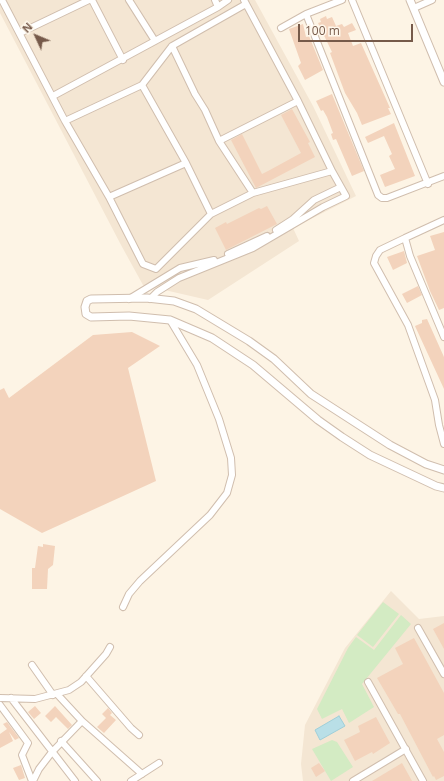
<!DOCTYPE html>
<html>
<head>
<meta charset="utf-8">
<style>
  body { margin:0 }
  #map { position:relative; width:444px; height:781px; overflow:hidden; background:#fdf4e5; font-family:"Open Sans",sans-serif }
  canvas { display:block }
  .north { position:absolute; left:16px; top:16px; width:40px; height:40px; -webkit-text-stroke:3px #fff8ec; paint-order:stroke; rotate:314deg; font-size:11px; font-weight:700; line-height:16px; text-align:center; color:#765a4a }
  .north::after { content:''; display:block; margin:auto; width:14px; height:18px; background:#765a4a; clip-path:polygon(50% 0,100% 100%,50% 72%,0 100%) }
  .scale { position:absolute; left:298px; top:24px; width:115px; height:18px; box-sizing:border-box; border:2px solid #765a4a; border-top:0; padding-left:5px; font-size:12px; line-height:14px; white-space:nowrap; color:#765a4a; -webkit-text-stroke:3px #fff8ec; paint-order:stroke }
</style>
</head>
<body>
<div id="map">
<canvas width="444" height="781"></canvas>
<div class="north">N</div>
<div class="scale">100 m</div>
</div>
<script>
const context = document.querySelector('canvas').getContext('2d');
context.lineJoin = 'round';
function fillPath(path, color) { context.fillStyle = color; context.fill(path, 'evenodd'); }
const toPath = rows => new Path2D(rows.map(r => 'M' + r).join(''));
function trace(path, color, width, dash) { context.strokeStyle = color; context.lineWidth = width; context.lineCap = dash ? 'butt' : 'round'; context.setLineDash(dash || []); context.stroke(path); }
const residential = toPath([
  [0,0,255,0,313,106,356,196,293,228,299,241,208,300,143,285,121,245,0,13],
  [391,591,419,619,444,616,444,781,303,781,301,764,305,725,345,648]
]);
const green = toPath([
  [383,602,399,614,373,647,357,635],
  [401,615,411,624,362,684,374,707,349,723,342,709,322,719,317,709,348,648,356,637,374,650],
  [332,740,337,742,353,767,331,781,312,749]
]);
const water = toPath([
  [339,716,345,726,320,740,315,730,339,716]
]);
const building = toPath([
  [326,16,327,19,332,17,336,26,342,24,344,27,352,23,356,30,348,33,353,46,361,43,390,108,388,108,391,114,362,125,357,113,345,93,330,53,332,52,318,23,321,22,320,19],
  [303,24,306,37,309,36,323,70,305,80,298,66,301,63,289,29],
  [332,94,364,171,352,176,336,139,333,140,331,134,333,133,327,117,323,110,321,111,316,101],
  [292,109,310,142,308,143,315,157,256,188,231,140,242,134,262,174,268,171,301,153,281,115],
  [394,123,415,176,385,187,380,175,395,169,389,156,392,154,384,136,368,143,365,137],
  [267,206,277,224,226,250,215,228,226,222,227,224,259,208,261,209],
  [444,232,444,308,439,310,430,291,417,256,435,250,430,236],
  [404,251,407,263,393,270,387,257],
  [418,286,422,295,407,303,402,294],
  [427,319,444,357,444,389,415,326,422,323,422,320],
  [132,332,160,346,128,368,156,481,42,533,0,509,0,390,4,388,9,398,93,335],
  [43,544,55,546,53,565,48,569,47,589,32,589,32,568,35,568,38,546,43,547],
  [444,623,444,649,433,629],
  [414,638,444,693,444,735,437,739,444,752,444,776,436,780,434,776,433,777,400,714,398,714,377,678,403,664,395,648],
  [35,706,41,713,34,719,28,712],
  [55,706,72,725,68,729,56,717,51,722,45,716],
  [108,708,112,713,110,715,116,720,104,733,97,727,106,718,102,714],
  [376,717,390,743,373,754,372,752,355,761,344,740,360,732,358,726],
  [7,722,19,738,15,740,9,732,13,741,0,748,0,734,7,729,3,724],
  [319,763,325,771,316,777,311,768],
  [402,763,412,781,372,781],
  [21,765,25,778,19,780,13,768]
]);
const minor = toPath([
  [2,0,65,121,109,197,143,264,156,269,211,214,253,193,332,171,298,101,244,0],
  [92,0,123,60],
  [129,0,155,41],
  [215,0,218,7,228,0],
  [342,0,306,14,378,195,382,198,387,198,444,176],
  [352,0,428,184],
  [414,8,432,0],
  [281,28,306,14],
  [20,33,89,0],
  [172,46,195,94,205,110,219,141,253,193],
  [142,85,186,163,211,214],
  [53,96,218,7],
  [65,121,142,85,172,46,246,4],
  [219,141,298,101],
  [109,197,186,163],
  [444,220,405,238,410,256,444,337],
  [276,230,293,219,314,200,341,187],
  [405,238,380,250,376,256,374,263,408,325,435,400,439,425,444,444],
  [228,254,267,236],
  [129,299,180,268,214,260],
  [150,299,157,292,179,278,253,248,323,207,346,196,332,171],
  [123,607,129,594,140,581,210,515,227,493,232,475,231,458,219,419,197,365,170,320],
  [418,628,444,674],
  [32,665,53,695],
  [86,676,131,728,139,735],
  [368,682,423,781],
  [0,698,35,699,69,690,81,682,106,654,110,647],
  [11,698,75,781],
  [0,705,28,743,22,755,32,781],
  [82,721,142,774],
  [61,741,97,781],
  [33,781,39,769,52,752,82,721,57,694],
  [131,781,159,763],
  [353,781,406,749]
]);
const tertiary = toPath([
  [410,0,444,82],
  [444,470,426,464,390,445,311,394,274,359,249,341,196,309,174,301,147,298,91,299,87,301,85,307,86,314,91,317,129,316,170,320,212,338,253,365,318,420,342,437,370,455,436,486,444,488]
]);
fillPath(residential, '#f4e6d3');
fillPath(green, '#d3ebc3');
fillPath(water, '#b9dfe7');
trace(water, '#9fcfd9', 1);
fillPath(building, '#f3d3bc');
trace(minor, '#d0beae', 8);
trace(tertiary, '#d0beae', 9);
trace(minor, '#fff', 6);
trace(tertiary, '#fff', 7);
</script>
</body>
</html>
